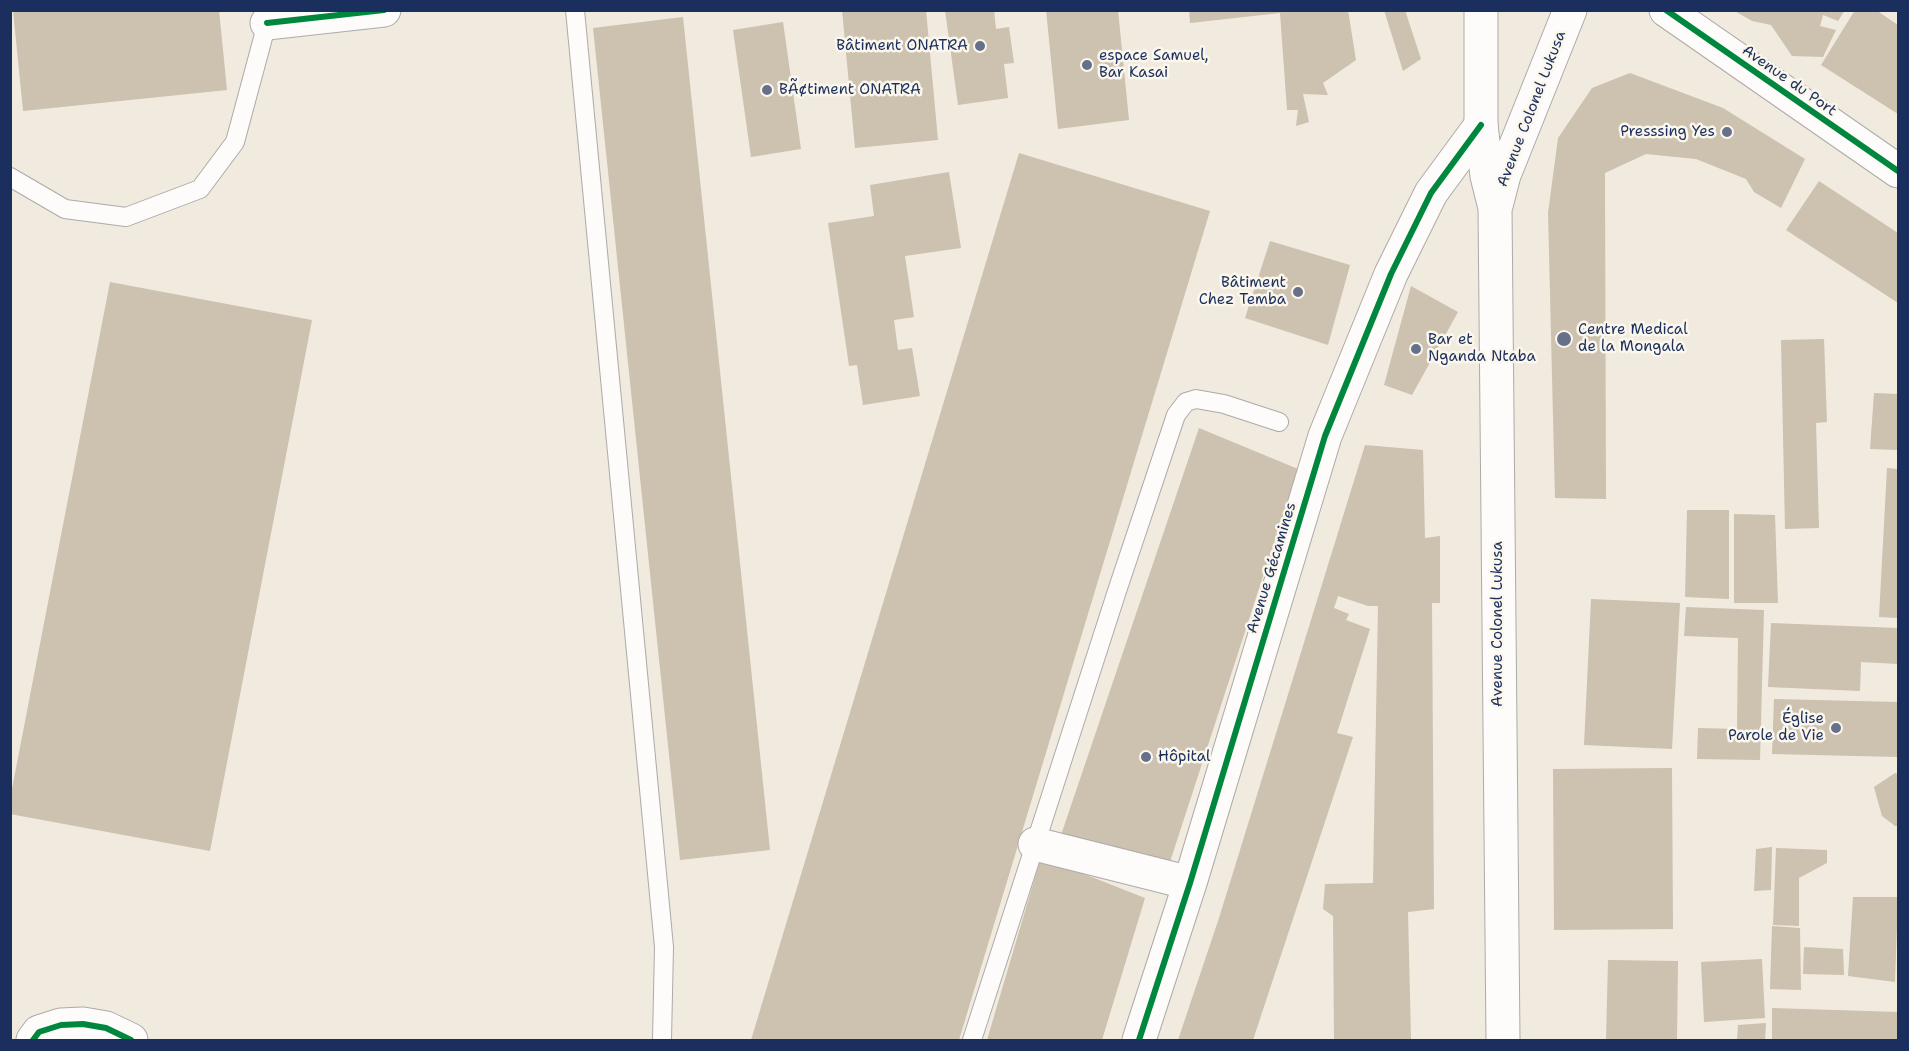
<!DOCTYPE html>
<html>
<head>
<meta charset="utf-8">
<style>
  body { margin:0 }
  #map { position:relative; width:1909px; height:1051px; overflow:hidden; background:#f1eadf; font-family:"Shantell Sans",sans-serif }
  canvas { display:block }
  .frame { position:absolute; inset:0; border:12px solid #1b2f5e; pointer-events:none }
</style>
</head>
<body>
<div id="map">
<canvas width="1909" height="1051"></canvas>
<div class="frame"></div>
</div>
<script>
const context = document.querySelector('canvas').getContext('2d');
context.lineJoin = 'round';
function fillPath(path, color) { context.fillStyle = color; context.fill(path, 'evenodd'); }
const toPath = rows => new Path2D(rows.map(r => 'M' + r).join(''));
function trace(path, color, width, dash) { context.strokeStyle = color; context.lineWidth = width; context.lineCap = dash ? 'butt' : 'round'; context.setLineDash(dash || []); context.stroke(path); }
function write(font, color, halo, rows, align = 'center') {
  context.font = font + ' "Shantell Sans",sans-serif'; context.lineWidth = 5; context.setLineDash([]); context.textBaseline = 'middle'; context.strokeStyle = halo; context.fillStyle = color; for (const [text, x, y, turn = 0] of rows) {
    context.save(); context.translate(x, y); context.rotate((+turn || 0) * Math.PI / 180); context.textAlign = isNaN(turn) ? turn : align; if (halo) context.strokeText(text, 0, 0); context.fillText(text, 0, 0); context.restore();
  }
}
const building = toPath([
  [13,10,219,10,227,90,23,111],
  [842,10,926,10,938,140,855,148],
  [945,10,994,10,996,29,1009,27,1014,63,1004,64,1008,98,958,105],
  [1046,10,1118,10,1129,120,1058,129],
  [1189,10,1348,10,1356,60,1323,83,1328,95,1303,94,1309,122,1296,126,1298,110,1287,110,1280,13,1190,23],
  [1384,10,1405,10,1421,59,1403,71],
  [1733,10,1845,10,1838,21,1823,15,1820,26,1836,30,1823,57,1792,56,1771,25,1752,21],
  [1855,10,1876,10,1898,25,1898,114,1821,65],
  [683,17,770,850,680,860,593,28],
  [783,22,801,149,751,157,733,30],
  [1630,73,1723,108,1805,159,1781,208,1754,192,1746,179,1696,159,1646,154,1605,173,1606,499,1555,498,1548,213,1558,138,1592,88],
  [1019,153,1210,211,959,1040,751,1040],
  [949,172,961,248,905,256,914,317,894,320,898,350,912,348,920,396,863,405,857,365,849,366,828,223,874,216,870,185],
  [1819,181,1898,233,1898,303,1786,230],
  [1270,241,1350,265,1328,345,1245,318],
  [110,282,312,320,210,851,10,814,10,799],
  [1411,286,1458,312,1412,395,1384,385],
  [1824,339,1827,422,1816,423,1819,528,1785,529,1781,340],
  [1874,393,1898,394,1898,450,1870,449],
  [1199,428,1298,469,1168,868,1060,838],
  [1365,445,1423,450,1425,538,1440,536,1440,603,1432,603,1434,909,1408,912,1411,1040,1334,1040,1333,916,1323,909,1325,884,1373,883,1378,606,1368,606,1338,596,1334,608,1349,614,1346,620,1370,629,1337,733,1353,737,1253,1040,1178,1040,1219,918],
  [1887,468,1898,469,1898,618,1879,617],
  [1687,510,1729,510,1729,599,1685,597],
  [1734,514,1775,515,1778,603,1734,603],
  [1591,599,1680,603,1672,749,1584,745],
  [1686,607,1764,610,1760,760,1697,759,1698,728,1737,729,1738,638,1684,636],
  [1771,623,1898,628,1898,664,1861,662,1860,691,1768,687],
  [1774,699,1898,702,1898,757,1772,754],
  [1672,768,1673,929,1554,930,1553,769],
  [1895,773,1898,774,1898,826,1895,826,1882,816,1874,787],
  [1772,847,1771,890,1754,891,1756,849],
  [1776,848,1827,850,1827,863,1799,878,1799,926,1773,925],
  [1041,857,1145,898,1102,1040,987,1040],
  [1853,897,1898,897,1895,982,1848,976],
  [1772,926,1800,928,1801,990,1770,989],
  [1804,947,1843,949,1844,975,1803,974],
  [1762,959,1765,1018,1704,1022,1701,962],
  [1608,960,1678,961,1677,1040,1606,1040],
  [1772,1008,1898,1012,1898,1040,1772,1040],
  [1766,1023,1765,1040,1737,1040,1738,1025]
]);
const lane = toPath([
  [575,10,664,947,662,1040],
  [10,177,65,209,126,217,200,189,235,142,267,23,266,15],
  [972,1040,1117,591,1176,415,1186,402,1196,399,1224,404,1279,422]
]);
const street = toPath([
  [267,23,384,10],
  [1035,844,1190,883],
  [33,1040,39,1032,61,1025,83,1024,106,1028,131,1040],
  [1139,1040,1190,883,1325,436,1391,274,1431,193,1481,125]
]);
const secondary = toPath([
  [1481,10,1481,125,1487,176,1495,208,1503,1040],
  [1666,10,1898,171],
  [1496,206,1504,175,1570,10]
]);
const cycleway = toPath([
  [1666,10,1898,171],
  [267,23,384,10],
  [33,1040,39,1032,61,1025,83,1024,106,1028,131,1040],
  [1139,1040,1190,883,1325,436,1391,274,1431,193,1481,125]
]);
const markers = [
  [980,46,6,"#66708b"],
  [1087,65,6,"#66708b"],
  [767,90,6,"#66708b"],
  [1727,132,6,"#66708b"],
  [1298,292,6,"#66708b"],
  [1564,339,8,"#66708b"],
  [1416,349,6,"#66708b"],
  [1836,728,6,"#66708b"],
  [1146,757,6,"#66708b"]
];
const poiNames = [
  ["Bâtiment ONATRA",968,46,"right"],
  ["espace Samuel,",1099,56],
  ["Bar Kasai",1099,73],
  ["BÃ¢timent ONATRA",779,90],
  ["Presssing Yes",1715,132,"right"],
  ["Bâtiment",1286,283,"right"],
  ["Chez Temba",1286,300,"right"],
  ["Centre Medical",1578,330],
  ["de la Mongala",1578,347],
  ["Bar et",1428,340],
  ["Nganda Ntaba",1428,357],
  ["Église",1824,719,"right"],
  ["Parole de Vie",1824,736,"right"],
  ["Hôpital",1158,757]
];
const streetNames = [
  ["Avenue du Port",1789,81,35],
  ["Avenue Colonel Lukusa",1532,109,-69],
  ["Avenue Gécamines",1272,568,-73],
  ["Avenue Colonel Lukusa",1498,624,-90]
];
fillPath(building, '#cdc1af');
trace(lane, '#acaaaa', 20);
trace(street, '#acaaaa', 35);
trace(secondary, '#acaaaa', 35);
trace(lane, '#fdfcfa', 18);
trace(street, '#fdfcfa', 33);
trace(secondary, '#fdfcfa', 33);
trace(cycleway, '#00873e', 6);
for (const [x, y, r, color] of markers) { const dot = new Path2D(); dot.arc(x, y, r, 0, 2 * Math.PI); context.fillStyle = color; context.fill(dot); trace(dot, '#fbf7ec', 2); }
write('15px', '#1b2f5e', '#fbf7ec', poiNames, 'left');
write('15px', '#1b2f5e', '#fbf7ec', streetNames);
</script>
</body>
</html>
